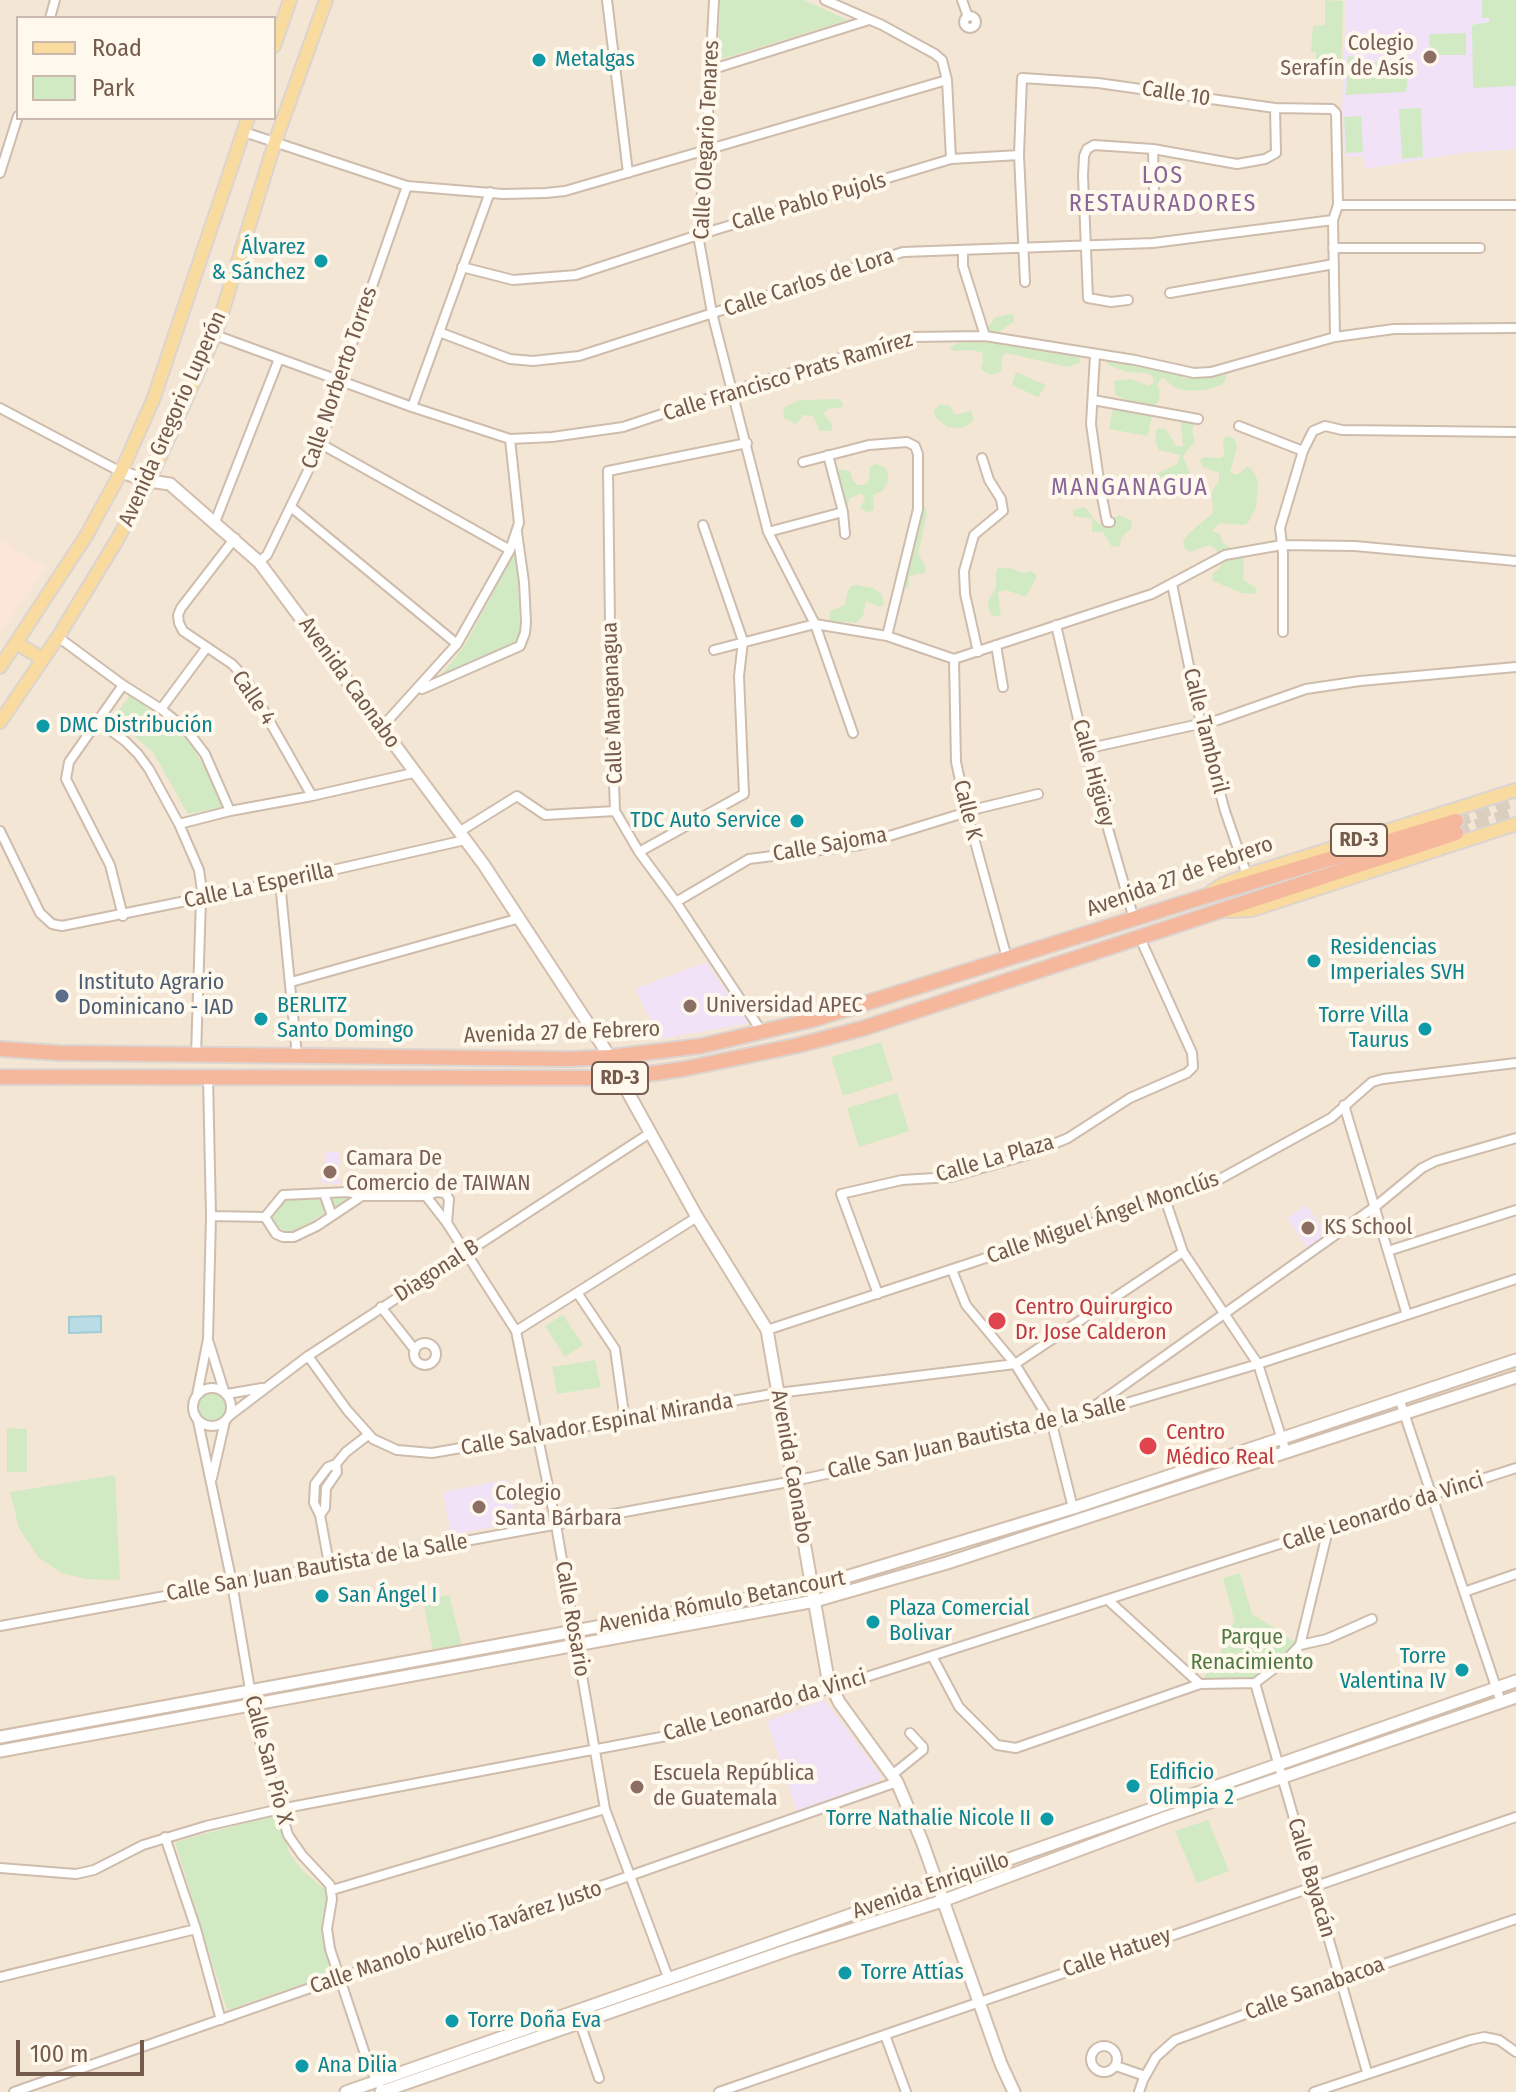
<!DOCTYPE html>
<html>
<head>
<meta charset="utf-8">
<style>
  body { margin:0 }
  #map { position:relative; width:1516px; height:2092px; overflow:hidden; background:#fcf4e5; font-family:"Fira Sans Condensed",sans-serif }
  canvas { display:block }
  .legend { position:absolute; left:16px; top:16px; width:260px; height:104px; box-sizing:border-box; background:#fff8ec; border:2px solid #c8b9ac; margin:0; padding:10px 14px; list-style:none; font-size:24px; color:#755b4b }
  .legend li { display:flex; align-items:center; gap:16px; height:40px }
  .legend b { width:40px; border:2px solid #c8b9ac }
  .scale { position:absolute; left:16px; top:2040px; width:128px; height:36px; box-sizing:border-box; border:4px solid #755b4b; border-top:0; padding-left:10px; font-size:24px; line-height:28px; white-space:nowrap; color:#755b4b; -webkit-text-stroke:6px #fff8ec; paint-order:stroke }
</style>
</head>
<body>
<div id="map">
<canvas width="1516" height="2092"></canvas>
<ul class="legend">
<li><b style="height:10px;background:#f9db9f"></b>Road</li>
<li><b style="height:22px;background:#d2eac4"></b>Park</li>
</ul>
<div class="scale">100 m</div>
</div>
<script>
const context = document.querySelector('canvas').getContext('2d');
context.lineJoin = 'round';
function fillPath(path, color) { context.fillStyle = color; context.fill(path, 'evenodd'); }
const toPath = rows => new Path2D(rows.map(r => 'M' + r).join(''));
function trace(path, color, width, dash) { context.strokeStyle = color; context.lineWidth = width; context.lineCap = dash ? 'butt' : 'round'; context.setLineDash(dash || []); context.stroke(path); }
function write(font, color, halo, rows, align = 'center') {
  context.font = font + ' "Fira Sans Condensed",sans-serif'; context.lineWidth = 8; context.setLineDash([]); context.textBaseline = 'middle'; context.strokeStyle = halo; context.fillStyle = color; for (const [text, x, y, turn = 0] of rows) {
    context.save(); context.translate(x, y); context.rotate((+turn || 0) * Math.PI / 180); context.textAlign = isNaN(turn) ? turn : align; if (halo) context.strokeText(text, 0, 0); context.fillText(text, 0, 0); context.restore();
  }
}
const residential = toPath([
  [0,0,1516,0,1516,2092,0,2092],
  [18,18,274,18,274,118,18,118]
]);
const commercial = toPath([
  [0,540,46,567,0,635]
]);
const education = toPath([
  [1346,0,1516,0,1516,149,1461,153,1365,169,1364,156,1345,157,1342,109],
  [706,962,749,1023,660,1039,635,989],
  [325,1152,339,1152,340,1184,321,1183,321,1167,326,1166],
  [1306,1205,1329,1237,1310,1251,1287,1218],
  [508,1479,516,1522,451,1535,443,1492],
  [821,1701,827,1703,882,1777,879,1781,797,1811,767,1721]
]);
const green = toPath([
  [720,0,804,0,848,20,718,60],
  [1325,0,1343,1,1341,79,1286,77,1287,71,1315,70,1316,52,1311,52,1313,26,1325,25],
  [1482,0,1516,0,1516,86,1473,88,1472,25,1489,22,1489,18,1482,18],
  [1466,33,1466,55,1430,55,1429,34],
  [1348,56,1409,69,1406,92,1346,95],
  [1421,108,1423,157,1402,159,1399,109],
  [1361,116,1363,152,1346,153,1344,117],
  [1011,314,1014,315,1014,321,995,335,1072,354,1079,356,1080,363,1068,367,1006,353,1002,357,1001,372,990,375,981,369,983,359,982,352,968,350,955,351,949,348,958,343,977,341,996,317],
  [1107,358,1174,367,1183,378,1186,378,1201,367,1219,365,1225,370,1226,378,1223,384,1207,390,1189,391,1175,388,1162,377,1157,385,1160,391,1159,401,1154,405,1143,406,1115,395,1114,381,1132,379,1148,386,1153,383,1153,377,1147,373,1127,372,1110,366,1105,361],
  [1016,372,1046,385,1038,397,1012,385],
  [840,399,844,407,828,409,823,413,831,423,833,429,830,431,820,431,813,416,803,415,796,424,784,418,783,413,785,407,800,400],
  [940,404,950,406,955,415,971,411,974,419,970,424,961,428,948,427,935,417,934,411],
  [1113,407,1152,415,1148,436,1109,429],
  [1188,413,1197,416,1192,431,1195,441,1183,456,1190,474,1186,478,1167,480,1158,476,1158,473,1177,464,1180,455,1159,450,1155,441,1156,431,1159,428,1166,429,1176,446,1183,446,1181,419],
  [1227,436,1235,439,1237,447,1230,472,1237,475,1247,467,1251,468,1258,481,1256,507,1248,523,1244,525,1220,523,1212,531,1220,534,1222,542,1244,558,1243,580,1255,587,1257,591,1254,594,1242,593,1213,581,1212,574,1220,568,1222,561,1217,551,1210,545,1190,552,1186,550,1184,546,1183,541,1188,534,1213,513,1212,492,1219,481,1219,473,1203,467,1200,460,1204,457,1221,458,1224,456,1223,438],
  [875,464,885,467,888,472,888,482,882,491,873,495,874,510,869,513,860,508,865,499,863,495,859,494,850,498,845,513,840,514,837,508,836,472,839,469,850,471,853,481,857,485,862,485,868,483,870,467],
  [920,505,924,506,927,513,918,554,925,565,925,573,909,576,909,588,902,589],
  [1085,507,1096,522,1101,524,1119,515,1131,520,1132,528,1121,538,1120,546,1112,547,1103,532,1092,532,1092,519,1073,516,1073,510],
  [513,555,517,559,520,629,517,639,512,646,441,675,465,645],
  [998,568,1010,568,1023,573,1031,571,1037,576,1026,597,1006,590,998,592,1001,617,991,615,988,607,989,599,996,588,996,572],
  [856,585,873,588,882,594,884,604,880,607,866,601,863,616,856,623,829,621,830,611,845,605,848,590,851,586],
  [130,695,187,738,228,806,188,814,153,752,113,718],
  [881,1042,893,1080,843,1096,831,1057],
  [897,1093,909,1131,859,1147,847,1108],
  [352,1197,291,1233,275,1227,272,1216,275,1206,283,1200],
  [563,1315,583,1345,565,1357,545,1326],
  [595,1360,601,1387,557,1394,552,1367],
  '198 1407a15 15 0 1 1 30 0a15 15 0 1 1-30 0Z',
  [7,1428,27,1429,27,1472,7,1472],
  [115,1475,120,1580,86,1579,62,1573,38,1557,19,1528,10,1492],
  [1240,1573,1252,1614,1300,1645,1255,1683,1200,1684,1226,1643,1224,1630,1235,1623,1223,1578],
  [449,1595,462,1646,433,1651,423,1599],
  [279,1814,289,1853,304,1872,328,1892,323,1943,331,1974,227,2010,175,1842],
  [1208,1820,1229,1871,1197,1883,1175,1831]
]);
const water = toPath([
  [101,1316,101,1332,69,1333,69,1317,101,1316]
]);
const highwayTunnel = toPath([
  [1456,821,1516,799],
  [1456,833,1516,813]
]);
const street = toPath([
  [607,0,628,173],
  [714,0,706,151,698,235,712,313,768,532,815,624,853,733],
  [825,0,882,25,935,54,942,60,947,80,951,159],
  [962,0,968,17],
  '964 22a6 6 0 1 1 12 0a6 6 0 1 1-12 0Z',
  [50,18,55,0],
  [710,70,869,20],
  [244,132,407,186,503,194,546,193,565,191,947,80],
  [1153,149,1154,188],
  [0,173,18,116],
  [1338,205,1516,205],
  [1333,248,1480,248],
  [963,250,963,266,985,336],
  [462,267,513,280,576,275,698,235,951,159,1019,155],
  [1025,282,1019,155,1022,78,1098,83,1275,108,1332,109,1336,113,1338,205,1333,220,1335,337],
  [1170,293,1334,264],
  [1128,300,1111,302,1088,298,1083,176,1084,156,1087,149,1094,145,1153,149,1237,164,1265,159,1276,153,1275,108],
  [439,332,510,359,533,361,579,356,903,252,1153,243,1333,220],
  [215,335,412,407,510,439,552,437,623,427,731,391,910,337,985,336,1135,360,1194,373,1211,372,1335,337,1394,329,1516,328],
  [1095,355,1091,424,1100,487,1107,522,1110,522],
  [1093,400,1198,419],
  [412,407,490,192],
  [0,408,121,472],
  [1239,426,1303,451],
  [747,443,608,471,611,700,615,811,639,852,676,902,762,1032],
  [321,444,510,550],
  [828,455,843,512,845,534],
  [803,462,869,445,907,442,915,446,918,454,918,509,887,636],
  [291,507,457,644],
  [215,522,279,359],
  [768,532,843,512],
  [235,538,181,608,178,615,179,623,183,631,232,664,245,678,312,796],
  [259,562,267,555,321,444,339,381,407,186],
  [1172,584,1201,724,1225,811,1247,875],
  [1056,625,1085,749,1134,919],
  [1283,632,1283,553,1280,528,1303,451,1313,431,1325,426,1342,430,1516,432],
  [58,637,123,685,161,709,186,729,205,754,230,811],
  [996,645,1003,687],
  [714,650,815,624,887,636,954,659,1152,594,1225,555,1282,545,1355,546,1516,561],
  [978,652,965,594,964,571,974,535,1003,511,1001,499,989,480,982,458],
  [954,659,956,762,967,813,1007,958],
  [123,685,69,762,66,779,110,865,123,916],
  [422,689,520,646,525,633,526,622,524,582,517,532],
  [161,709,207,647],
  [99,722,125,741,138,754,149,769,179,824,199,870,203,898],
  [382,727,457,644,510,550,519,523,510,439],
  [1085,749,1218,720,1306,689,1360,681,1516,667],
  [179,824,230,811,312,796,413,773],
  [0,831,40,913,52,924,62,926,280,882,465,840],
  [459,832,517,796,545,815,615,811],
  [639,852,744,794,739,676,743,641,703,525],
  [280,882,297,1056],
  [676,902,749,859,860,845,980,808,1038,794],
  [291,982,520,918],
  [196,1055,201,899],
  [1344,1105,1407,1315],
  [324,1193,332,1216],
  [426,1196,447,1223,516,1331,556,1525,605,1809,668,1977],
  [1165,1199,1183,1252,1258,1364,1286,1452],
  [211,1216,265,1217],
  [265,1217,283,1195,348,1192,362,1196,426,1196,436,1192,445,1193,449,1199,447,1223],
  [265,1217,276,1234,283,1237,294,1237,317,1226,362,1196],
  [1388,1251,1516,1210],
  [952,1270,966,1305,1015,1364,1052,1424,1073,1508],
  [578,1294,615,1349,625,1421],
  [878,1294,841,1194,902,1180,951,1177,1027,1155,1068,1138,1130,1098,1187,1073,1193,1067,1192,1053,1140,938],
  [381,1307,415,1350],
  [767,1330,1165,1199,1220,1179,1331,1118,1372,1082,1383,1079,1516,1063],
  [516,1331,697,1217],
  [209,1343,224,1391],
  '414 1354a11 11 0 1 1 22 0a11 11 0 1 1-22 0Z',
  [308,1356,347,1410,373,1439,397,1450,432,1453,778,1393,1015,1364,1183,1252],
  '193 1407a19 19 0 1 1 38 0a19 19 0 1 1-38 0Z',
  [227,1394,262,1388],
  [197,1395,208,1339,211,1216,208,1077],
  [1399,1398,1501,1702],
  [1086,1412,1376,1206,1422,1168,1436,1161,1516,1138],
  [194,1413,198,1421,232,1583,257,1731,288,1835,302,1855,330,1885,332,1899,327,1929,330,1949,369,2066,379,2084],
  [229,1416,308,1356,650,1133],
  [212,1478,225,1421],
  [320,1515,325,1508,326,1488,337,1472,336,1464],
  [329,1564,320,1515,314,1503,315,1484,328,1467,336,1464,346,1452,368,1435],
  [1464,1592,1516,1574],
  [1108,1600,1200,1684],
  [0,1626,794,1481,932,1451,1079,1417,1258,1364,1516,1279],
  [1300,1645,1328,1530],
  [932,1656,959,1707,997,1745,1016,1748,1200,1684,1255,1683,1287,1659,1300,1645,1327,1639,1372,1619],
  [1255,1683,1367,2072],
  [892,1775,923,1750,923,1747,910,1733],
  [165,1837,196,1929,221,2020],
  [0,1868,76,1874,94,1870,143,1845,206,1826,280,1809,682,1733,832,1688,1516,1468],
  [332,1890,605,1809],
  [0,1977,196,1929],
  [580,2023,599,2078],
  [885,2035,906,2092],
  '1091 2059a13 13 0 1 1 26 0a13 13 0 1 1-26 0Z',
  [1116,2066,1145,2076],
  [14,2092,897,1782],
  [719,2092,1516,1817],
  [1139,2092,1143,2080,1156,2057,1175,2040,1340,1979,1516,1919],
  [1314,2092,1470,2040,1484,2037,1499,2040,1516,2052]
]);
const secondary = toPath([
  [121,472,149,481,170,484,259,562,484,865,610,1057],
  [620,1078,697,1217,767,1330,828,1679,839,1702,897,1782,922,1841,1001,2064,1014,2092],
  [0,1737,813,1587,1073,1508,1516,1360],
  [0,1751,815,1601,947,1563,1516,1377],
  [346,2092,1516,1681],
  [381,2092,794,1948,942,1901,1164,1818,1516,1697]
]);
const primary = toPath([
  [274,46,290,0],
  [16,643,43,659],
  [0,667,86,536,121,472,153,400,248,118],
  [0,722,58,637,117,540,149,481,215,335,275,142,326,0],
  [1212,891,1223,884,1247,875,1516,790],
  [1228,911,1252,910,1516,824]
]);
const highway = toPath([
  [0,1049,60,1053,569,1059,610,1057,701,1046,815,1019,1206,896,1456,821],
  [0,1077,620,1078,683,1069,799,1045,864,1028,1456,833]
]);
const markers = [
  [1430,57,8,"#8d6e63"],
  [539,60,8,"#0f9aa8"],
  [321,261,8,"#0f9aa8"],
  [43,726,8,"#0f9aa8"],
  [797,821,8,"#0f9aa8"],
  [1314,961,8,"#0f9aa8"],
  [62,996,8,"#5c6f8a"],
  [690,1006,8,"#8d6e63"],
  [261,1019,8,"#0f9aa8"],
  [1425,1029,8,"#0f9aa8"],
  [330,1172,8,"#8d6e63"],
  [1308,1228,8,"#8d6e63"],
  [997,1321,10,"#e0444e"],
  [1148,1446,10,"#e0444e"],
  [479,1507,8,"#8d6e63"],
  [322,1596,8,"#0f9aa8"],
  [873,1622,8,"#0f9aa8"],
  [1462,1670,8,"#0f9aa8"],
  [1133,1786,8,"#0f9aa8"],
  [637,1787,8,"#8d6e63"],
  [1047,1819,8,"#0f9aa8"],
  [845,1973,8,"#0f9aa8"],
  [452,2021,8,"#0f9aa8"],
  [302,2066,8,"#0f9aa8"]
];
const shields = [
  [1359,840,56],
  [620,1078,56]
];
const shieldNames = [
  ["RD-3",1359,840],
  ["RD-3",620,1078]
];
const educationNames = [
  ["Colegio",1414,44,"right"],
  ["Serafín de Asís",1414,69,"right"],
  ["Universidad APEC",706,1006],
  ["Camara De",346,1159],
  ["Comercio de TAIWAN",346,1184],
  ["KS School",1324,1228],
  ["Colegio",495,1494],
  ["Santa Bárbara",495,1519],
  ["Escuela República",653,1774],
  ["de Guatemala",653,1799]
];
const cultureNames = [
  ["Metalgas",555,60],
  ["Álvarez",305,248,"right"],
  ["& Sánchez",305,273,"right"],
  ["DMC Distribución",59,726],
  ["TDC Auto Service",781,821,"right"],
  ["Residencias",1330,948],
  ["Imperiales SVH",1330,973],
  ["BERLITZ",277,1006],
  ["Santo Domingo",277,1031],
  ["Torre Villa",1409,1016,"right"],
  ["Taurus",1409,1041,"right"],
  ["San Ángel I",338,1596],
  ["Plaza Comercial",889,1609],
  ["Bolivar",889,1634],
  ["Torre",1446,1657,"right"],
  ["Valentina IV",1446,1682,"right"],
  ["Edificio",1149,1773],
  ["Olimpia 2",1149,1798],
  ["Torre Nathalie Nicole II",1031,1819,"right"],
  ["Torre Attías",861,1973],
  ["Torre Doña Eva",468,2021],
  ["Ana Dilia",318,2066]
];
const streetNames = [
  ["Calle 10",1176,94,9],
  ["Calle Olegario Tenares",707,140,-87],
  ["Calle Pablo Pujols",809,202,-16],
  ["Calle Carlos de Lora",809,283,-18],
  ["Calle Francisco Prats Ramírez",788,377,-17],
  ["Calle Norberto Torres",340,378,-71],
  ["Avenida Gregorio Luperón",173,419,-66],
  ["Avenida Caonabo",349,683,54],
  ["Calle 4",253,698,56],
  ["Calle Manganagua",613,703,-92],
  ["Calle Tamboril",1205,731,76],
  ["Calle Higüey",1093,773,75],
  ["Calle K",967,810,76],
  ["Calle Sajoma",830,845,-10],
  ["Avenida 27 de Febrero",1180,877,-20],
  ["Calle La Esperilla",259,886,-12],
  ["Avenida 27 de Febrero",562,1033,-2],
  ["Calle La Plaza",995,1159,-16],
  ["Calle Miguel Ángel Monclús",1103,1218,-19],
  ["Diagonal B",437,1271,-33],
  ["Calle Salvador Espinal Miranda",597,1425,-10],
  ["Calle San Juan Bautista de la Salle",977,1438,-13],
  ["Avenida Caonabo",791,1467,80],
  ["Calle Leonardo da Vinci",1383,1512,-18],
  ["Calle San Juan Bautista de la Salle",317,1568,-10],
  ["Avenida Rómulo Betancourt",722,1602,-11],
  ["Calle Rosario",572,1619,80],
  ["Calle Leonardo da Vinci",765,1706,-16],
  ["Calle San Pío X",268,1760,75],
  ["Calle Bayacán",1311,1878,74],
  ["Avenida Enriquillo",931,1886,-19],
  ["Calle Manolo Aurelio Tavárez Justo",456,1938,-19],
  ["Calle Hatuey",1117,1953,-19],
  ["Calle Sanabacoa",1315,1989,-20]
];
const serviceNames = [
  ["Instituto Agrario",78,983],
  ["Dominicano - IAD",78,1008]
];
const healthNames = [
  ["Centro Quirurgico",1015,1308],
  ["Dr. Jose Calderon",1015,1333],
  ["Centro",1166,1433],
  ["Médico Real",1166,1458]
];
const parkNames = [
  ["Parque",1252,1638],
  ["Renacimiento",1252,1663]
];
const neighbourhoodNames = [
  ["LOS",1163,176],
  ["RESTAURADORES",1163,204],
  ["MANGANAGUA",1130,488]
];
fillPath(residential, '#f4e6d4');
fillPath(commercial, '#fce5d9');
fillPath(education, '#f1e2f8');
fillPath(green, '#d2eac4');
fillPath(water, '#badde5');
trace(water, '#a0ccd7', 2);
trace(highwayTunnel, '#dacebe', 14, [14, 7]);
trace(street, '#cebcac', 12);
trace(secondary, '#d2beac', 15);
trace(primary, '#dbd4d0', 16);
trace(highway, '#dbd4d0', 18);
trace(street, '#fff', 8);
trace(secondary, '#fff', 11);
trace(primary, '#f9db9f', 12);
trace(highway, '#f5b89d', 14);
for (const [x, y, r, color] of markers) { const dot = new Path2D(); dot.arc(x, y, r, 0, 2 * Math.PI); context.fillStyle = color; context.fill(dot); trace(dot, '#fff8ec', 3); }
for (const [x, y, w] of shields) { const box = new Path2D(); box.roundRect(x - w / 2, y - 16, w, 32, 6); context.fillStyle = '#fff8ec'; context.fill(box); trace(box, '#755b4b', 2); }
write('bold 20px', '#755b4b', null, shieldNames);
write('22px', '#785e54', '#fff8ec', educationNames, 'left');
write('22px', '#0d838f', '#fff8ec', cultureNames, 'left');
write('22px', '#755b4b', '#fff8ec', streetNames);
write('22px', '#4e5e75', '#fff8ec', serviceNames, 'left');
write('22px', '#be3a42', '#fff8ec', healthNames, 'left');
write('22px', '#517a42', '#fff8ec', parkNames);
context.letterSpacing = '2px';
write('24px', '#896698', '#fff8ec', neighbourhoodNames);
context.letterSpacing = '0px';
</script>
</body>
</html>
